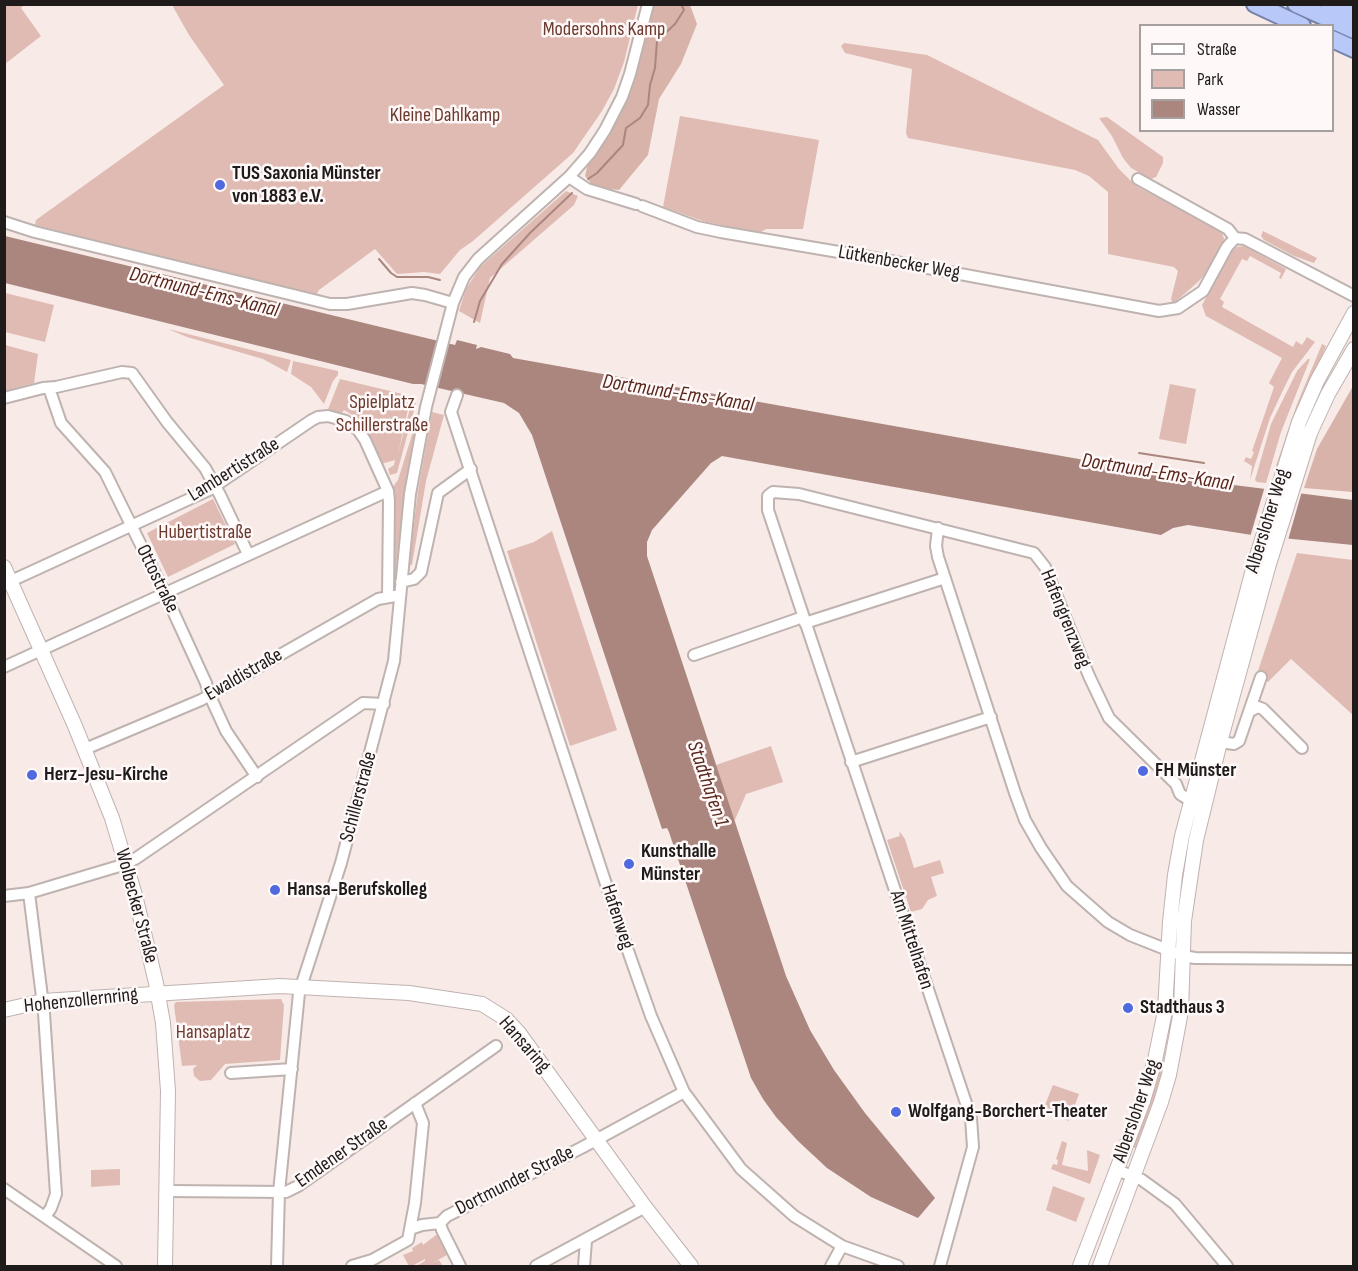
<!DOCTYPE html>
<html>
<head>
<meta charset="utf-8">
<style>
  body { margin:0 }
  #map { position:relative; width:1358px; height:1271px; overflow:hidden; background:#f7eae7; font-family:"Sofia Sans Condensed",sans-serif }
  canvas { display:block }
  .frame { position:absolute; inset:0; border:6px solid #1f1b1a; pointer-events:none }
  .legend { position:absolute; left:1139px; top:24px; width:195px; height:108px; box-sizing:border-box; background:#fef9f8; border:2px solid #a5a09f; margin:0; padding:8px 10px; list-style:none; font-size:18px; color:#1f1b1a }
  .legend li { display:flex; align-items:center; gap:12px; height:30px }
  .legend b { width:30px; border:2px solid #a5a09f }
</style>
</head>
<body>
<div id="map">
<canvas width="1358" height="1271"></canvas>
<div class="frame"></div>
<ul class="legend">
<li><b style="height:8px;background:#fff"></b>Straße</li>
<li><b style="height:16px;background:#e0bbb3"></b>Park</li>
<li><b style="height:16px;background:#aa867e"></b>Wasser</li>
</ul>
</div>
<script>
const context = document.querySelector('canvas').getContext('2d');
context.lineJoin = 'round';
function fillPath(path, color) { context.fillStyle = color; context.fill(path, 'evenodd'); }
const toPath = rows => new Path2D(rows.map(r => 'M' + r).join(''));
function trace(path, color, width, dash) { context.strokeStyle = color; context.lineWidth = width; context.lineCap = dash ? 'butt' : 'round'; context.setLineDash(dash || []); context.stroke(path); }
function write(font, color, halo, rows, align = 'center') {
  context.font = font + ' "Sofia Sans Condensed",sans-serif'; context.lineWidth = 5; context.setLineDash([]); context.textBaseline = 'middle'; context.strokeStyle = halo; context.fillStyle = color; for (const [text, x, y, turn = 0] of rows) {
    context.save(); context.translate(x, y); context.rotate((+turn || 0) * Math.PI / 180); context.textAlign = isNaN(turn) ? turn : align; if (halo) context.strokeText(text, 0, 0); context.fillText(text, 0, 0); context.restore();
  }
}
const green = toPath([
  [5,5,24,5,21,8,41,36,5,64],
  [172,5,638,5,624,62,614,89,602,111,573,153,473,241,460,250,440,274,424,272,397,274,375,249,319,290,316,295,35,225,36,220,224,85,189,35],
  [844,43,927,55,1098,140,1119,169,1136,186,1222,232,1224,239,1210,268,1199,281,1173,304,1171,299,1178,271,1174,267,1108,254,1108,192,1089,176,1075,170,908,138,906,133,912,69,845,53,841,46],
  [680,116,819,140,803,229,766,229,759,233,706,222,663,207],
  [1107,117,1163,157,1163,163,1156,177,1151,179,1131,168,1123,158,1112,136,1099,118],
  [566,191,578,196,574,205,490,278,480,323,459,311,466,289,480,267],
  [1263,231,1317,258,1314,263,1294,256,1264,240,1261,236],
  [1244,246,1286,269,1281,279,1279,278,1281,273,1250,256,1247,261,1242,259,1220,299,1224,302,1222,307,1293,347,1296,341,1302,345,1307,337,1315,342,1292,372,1284,388,1270,418,1250,480,1252,466,1244,461,1246,457,1251,459,1254,452,1252,451,1274,387,1269,383,1282,358,1206,316,1202,305,1231,252,1237,247],
  [5,293,54,305,45,342,5,332],
  [168,329,291,360,287,372,263,359,187,337],
  [1322,344,1326,346,1277,473,1274,472,1297,404],
  [5,345,38,354,34,383,5,391],
  [1310,359,1281,432,1266,483,1257,482,1255,480,1271,424,1297,371,1308,359],
  [293,361,338,371,338,375,333,381,324,404,311,387,291,374],
  [340,379,411,396,398,454,411,404,416,403,397,473,390,475,388,469,394,465,395,460,381,464,353,420,354,416,344,410,341,414,327,412],
  [1170,384,1196,389,1186,444,1159,439],
  [419,412,404,492,395,579,395,509,392,488,398,480],
  [432,412,444,415,426,481,412,565,409,565,418,491],
  [213,499,235,544,168,577,147,533],
  [552,531,617,730,570,746,507,551,534,542],
  [1297,553,1353,560,1353,715,1291,659,1268,682,1257,674],
  [771,746,783,782,746,794,734,822,716,765],
  [899,831,905,839,914,868,940,860,944,873,931,877,937,896,928,900,922,909,911,912,887,840,900,836],
  [1171,981,1175,981,1173,1001,1159,1088,1137,1149,1133,1147,1155,1088],
  [281,999,284,1005,280,1060,225,1064,211,1080,200,1081,194,1076,193,1069,197,1065,182,1066,174,1005,176,1002],
  [1053,1085,1079,1094,1069,1121,1043,1110],
  [1062,1141,1067,1143,1062,1165,1088,1171,1087,1150,1100,1155,1090,1184,1051,1169,1053,1164,1057,1165,1058,1160,1056,1159],
  [120,1169,120,1185,91,1187,91,1170],
  [1053,1186,1085,1198,1076,1222,1046,1210],
  [436,1235,441,1239,447,1255,434,1262,439,1260,443,1266,416,1266,425,1261,425,1259,412,1266,409,1266,403,1255,413,1251,412,1248,422,1242,423,1245]
]);
const forest = toPath([
  [652,5,690,5,697,24,681,64,659,99,648,155,619,190,594,187,585,176,588,163,599,149,626,98],
  [1353,386,1353,492,1304,488,1317,449]
]);
const water = toPath([
  [5,236,455,345,457,340,477,345,476,349,481,347,510,354,513,358,1202,481,1353,500,1353,545,1252,535,1188,525,1173,528,1161,535,722,456,711,463,652,530,647,542,647,556,786,976,810,1030,834,1070,865,1113,935,1198,918,1218,871,1197,827,1168,798,1141,776,1117,763,1099,751,1078,669,832,667,828,662,829,532,435,519,413,504,403,421,384,413,384,5,283]
]);
const pier = toPath([
  [1265,486,1302,491,1288,540,1250,537]
]);
const stream = toPath([
  [588,179,597,173,623,145,626,128,640,118,648,105,650,85,655,68,657,41,675,24,684,10,681,4],
  [379,259,391,273,397,277,428,277,440,280],
  [474,322,480,301,502,264,530,233,572,193],
  [1139,453,1204,463]
]);
const minor = toPath([
  [569,177,587,189,636,204],
  [1138,179,1228,229,1235,238,1245,239,1354,296],
  [642,206,697,227,721,232,874,258,1159,311,1178,308,1203,291,1227,247,1235,238],
  [4,222,35,232,330,304,347,304,412,293,425,295,453,303],
  [49,388,61,423,105,472,167,598,206,683,209,694,226,731,257,777],
  [457,395,451,412,626,945,651,1016,684,1092,741,1169,794,1216,842,1246,898,1266],
  [4,398,43,388,56,387,122,372,132,373,167,422,205,468,220,495,248,554],
  [938,528,936,546,938,557,1015,793,1025,820,1041,848,1067,886,1108,922,1130,935,1183,956,1195,958,1354,959],
  [11,581,209,490,312,420,318,417,328,416,346,421,358,430,365,440,388,491,389,502,388,596],
  [401,582,414,579,421,572,438,493,471,469],
  [805,623,945,578],
  [694,655,803,617],
  [4,667,388,491],
  [1250,711,1258,707,1263,709,1302,748],
  [1220,742,1234,744,1239,741,1261,677],
  [85,749,201,700,378,599,395,596],
  [851,762,991,717],
  [29,893,44,1013,56,1194,51,1208,45,1217],
  [4,896,29,893,126,864,135,859,363,703,384,704],
  [231,1073,292,1069],
  [1117,1170,1142,1180,1175,1204,1227,1266],
  [4,1189,116,1266],
  [167,1191,286,1192,298,1186,496,1046],
  [440,1223,442,1230,460,1266],
  [410,1229,422,1225,440,1223,447,1216,583,1147,684,1092],
  [277,1266,279,1192,299,993,341,863,394,661,410,494,426,407,453,303,464,277,478,259,569,177,590,153,605,130,622,97,630,74,648,4],
  [352,1266,372,1260,408,1240,415,1203,423,1123,415,1103],
  [536,1266,645,1207],
  [584,1266,586,1241],
  [831,1266,842,1246],
  [940,1266,973,1147,971,1118,775,531,768,510,768,496,773,492,799,494,1034,553,1045,567,1089,676,1109,718,1176,784,1180,794,1191,801,1199,801]
]);
const secondary = toPath([
  [4,567,75,726,112,818,135,895,156,983,163,1023,168,1091,165,1266],
  [4,1010,43,1001,74,999,280,986,409,993,482,1004,506,1019,519,1033,645,1207,691,1266],
  [1080,1266,1143,1101,1155,1060,1165,1011,1170,922,1175,875,1182,836,1255,562,1299,422,1317,381,1354,313],
  [1100,1266,1161,1102,1169,1075,1181,1011,1184,921,1196,840,1220,742,1269,564,1310,433,1328,394,1354,349]
]);
const trunk = toPath([
  [1255,4,1302,26],
  [1296,4,1354,30],
  [1329,4,1354,15],
  [1332,39,1354,49]
]);
const markers = [
  [220,185,6,"#5169de"],
  [1143,771,6,"#5169de"],
  [32,775,6,"#5169de"],
  [629,864,6,"#5169de"],
  [275,890,6,"#5169de"],
  [1128,1008,6,"#5169de"],
  [896,1112,6,"#5169de"]
];
const parkNames = [
  ["Modersohns Kamp",604,30],
  ["Kleine Dahlkamp",445,116],
  ["Spielplatz",382,403],
  ["Schillerstraße",382,426],
  ["Hubertistraße",205,533],
  ["Hansaplatz",213,1033]
];
const poiNames = [
  ["TUS Saxonia Münster",232,174],
  ["von 1883 e.V.",232,197],
  ["FH Münster",1155,771],
  ["Herz-Jesu-Kirche",44,775],
  ["Kunsthalle",641,852],
  ["Münster",641,875],
  ["Hansa-Berufskolleg",287,890],
  ["Stadthaus 3",1140,1008],
  ["Wolfgang-Borchert-Theater",908,1112]
];
const streetNames = [
  ["Lütkenbecker Weg",899,263,10],
  ["Lambertistraße",234,470,-32],
  ["Albersloher Weg",1268,521,-73],
  ["Ottostraße",157,579,64],
  ["Hafengrenzweg",1065,619,68],
  ["Ewaldistraße",244,675,-30],
  ["Schillerstraße",359,797,-75],
  ["Wolbecker Straße",136,906,75],
  ["Hafenweg",617,917,72],
  ["Am Mittelhafen",911,940,72],
  ["Hohenzollernring",81,1001,-6],
  ["Hansaring",524,1045,49],
  ["Albersloher Weg",1137,1111,-71],
  ["Emdener Straße",342,1153,-35],
  ["Dortmunder Straße",515,1181,-27]
];
const waterNames = [
  ["Dortmund-Ems-Kanal",204,293,14],
  ["Dortmund-Ems-Kanal",678,394,9],
  ["Dortmund-Ems-Kanal",1157,473,9],
  ["Stadthafen 1",707,784,71]
];
fillPath(green, '#e0bbb3');
fillPath(forest, '#d8b3aa');
fillPath(water, '#aa867e');
fillPath(pier, '#f7eae7');
trace(stream, '#aa867e', 2);
trace(minor, '#bfb3b0', 14);
trace(secondary, '#bfb3b0', 16);
trace(trunk, '#7782aa', 20);
trace(minor, '#fff', 10);
trace(secondary, '#fff', 14);
trace(trunk, '#b8c8f8', 16);
for (const [x, y, r, color] of markers) { const dot = new Path2D(); dot.arc(x, y, r, 0, 2 * Math.PI); context.fillStyle = color; context.fill(dot); trace(dot, '#fef9f8', 2); }
write('20px', '#6c392e', '#fef9f8', parkNames);
write('bold 20px', '#1f1b1a', '#fef9f8', poiNames, 'left');
write('20px', '#1f1b1a', '#fef9f8', streetNames);
write('italic 21px', '#58261c', '#fef9f8', waterNames);
</script>
</body>
</html>
